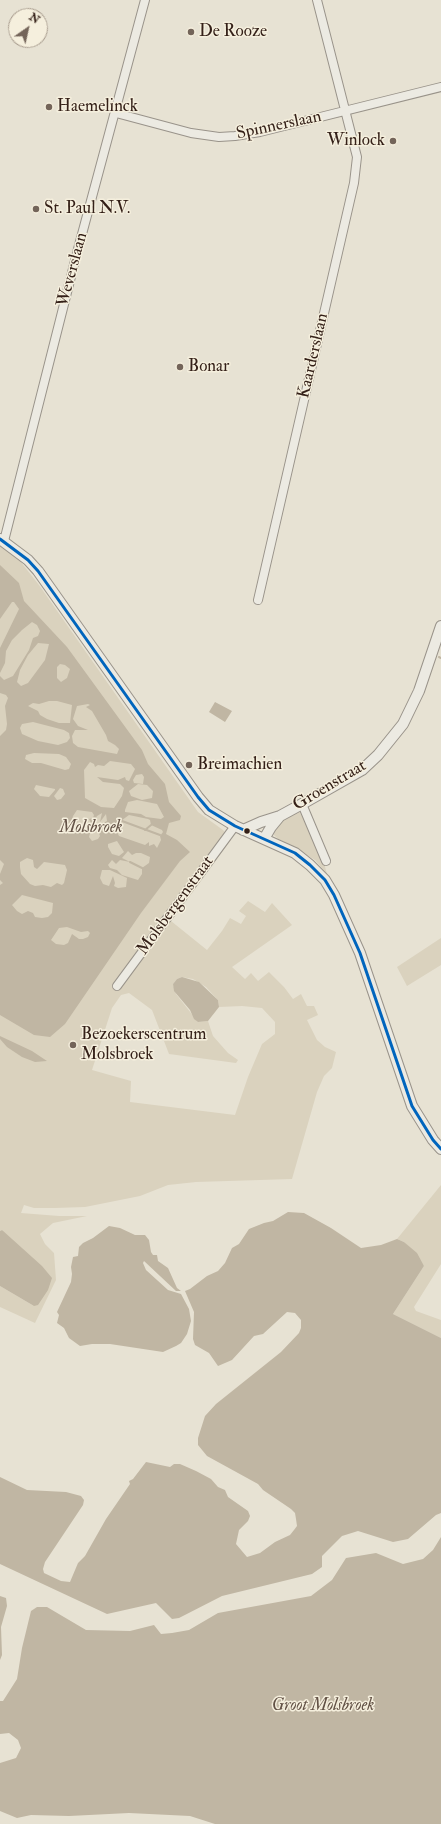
<!DOCTYPE html>
<html>
<head>
<meta charset="utf-8">
<style>
  body { margin:0 }
  #map { position:relative; width:441px; height:1824px; overflow:hidden; background:#e7e2d3; font-family:"IM FELL Double Pica",serif }
  canvas { display:block }
  .north { position:absolute; left:8px; top:8px; width:40px; height:40px; box-sizing:border-box; background:#f5efdd; border:1px solid #a89c8e; border-radius:50%; rotate:34deg; font-size:11px; font-weight:700; line-height:16px; text-align:center; color:#342018 }
  .north::after { content:''; display:block; margin:auto; width:14px; height:18px; background:#736459; clip-path:polygon(50% 0,100% 100%,50% 72%,0 100%) }
</style>
</head>
<body>
<div id="map">
<canvas width="441" height="1824"></canvas>
<div class="north">N</div>
</div>
<script>
const context = document.querySelector('canvas').getContext('2d');
context.lineJoin = 'round';
function fillPath(path, color) { context.fillStyle = color; context.fill(path, 'evenodd'); }
const toPath = rows => new Path2D(rows.map(r => 'M' + r).join(''));
function trace(path, color, width, dash) { context.strokeStyle = color; context.lineWidth = width; context.lineCap = dash ? 'butt' : 'round'; context.setLineDash(dash || []); context.stroke(path); }
function write(font, color, halo, rows, align = 'center') {
  context.font = font + ' "IM FELL Double Pica",serif'; context.lineWidth = 3; context.setLineDash([]); context.textBaseline = 'middle'; context.strokeStyle = halo; context.fillStyle = color; for (const [text, x, y, turn = 0] of rows) {
    context.save(); context.translate(x, y); context.rotate((+turn || 0) * Math.PI / 180); context.textAlign = isNaN(turn) ? turn : align; if (halo) context.strokeText(text, 0, 0); context.fillText(text, 0, 0); context.restore();
  }
}
const green = toPath([
  [0,546,20,561,39,585,198,812,223,830,231,840,171,921,207,950,222,931,230,918,241,924,246,916,239,911,248,901,265,912,272,903,292,925,232,967,245,979,251,973,258,981,269,972,284,987,293,999,301,994,307,1006,314,1006,318,1015,307,1020,317,1040,325,1047,336,1052,332,1068,324,1076,317,1092,292,1179,196,1182,168,1185,140,1196,85,1207,55,1208,34,1208,24,1205,21,1213,59,1216,87,1216,53,1223,40,1234,45,1244,54,1253,56,1280,35,1323,0,1307,0,1286,34,1306,2,1230,0,1231],
  [182,977,193,979,206,987,218,1000,219,1007,242,1006,262,1008,275,1022,275,1034,262,1044,248,1077,235,1115,130,1102,131,1081,92,1070,112,1008,121,995,129,993,152,1010,169,1054,236,1063,238,1060,228,1053,213,1036,208,1021,198,1022,176,994,173,984,177,979],
  [299,811,310,830,324,863,327,874,315,860,294,847,278,839,274,835,273,830,277,825],
  [441,938,441,965,407,986,397,967],
  [441,1185,441,1264,414,1307,416,1311,441,1320,441,1338,393,1314,424,1266,404,1242,397,1239]
]);
const water = toPath([
  [0,565,19,583,24,601,67,647,142,750,148,764,165,784,169,802,181,816,180,820,169,823,166,834,177,840,190,852,180,861,141,913,65,1024,50,1037,34,1035,0,1015,0,885,3,883,0,880,0,874,4,864,0,860,0,736,6,730,7,724,5,706,8,698,6,695,0,693,0,676,4,680,13,676,29,650,33,638,38,636,40,631,37,625,32,622,22,630,12,640,6,651,5,663,0,673,0,648,19,609,14,602,12,602,0,619],
  [38,643,49,644,45,660,28,683,21,686,17,682,20,670,28,655],
  [60,664,65,665,70,669,67,678,61,682,57,678,57,667],
  [49,701,57,701,72,705,70,723,59,723,47,719,40,715,38,711,28,706,33,703,39,704],
  [88,704,90,705,86,707,92,711,106,735,108,741,115,745,119,749,117,754,78,747,73,743,72,736,75,730,88,730,78,726,73,719,77,706],
  [33,722,64,730,69,733,70,738,67,742,58,745,38,741,22,734,20,728,22,724],
  [34,753,59,754,66,757,71,764,69,769,65,770,41,763,32,763,25,759,26,755],
  [110,761,131,764,135,769,129,781,126,780,125,777,118,780,97,777,103,782,120,784,124,788,122,796,114,808,101,807,85,798,84,770,90,762,94,764,95,767,98,765,104,766],
  [142,774,144,777,143,784,134,783,133,780,136,775],
  [138,784,147,785,153,791,152,798,142,800,131,796,129,791],
  [36,785,55,789,55,790,49,797,40,796,34,789],
  [60,788,63,789,65,794,61,799,57,800,54,796],
  [137,800,157,804,164,817,161,819,146,817,141,814,125,812,125,810,128,802],
  [77,810,92,812,94,815,93,818,89,819,91,823,86,832,78,824,71,824,73,816],
  [102,813,100,822,106,814,107,821,96,827,90,829,97,816],
  [129,815,148,819,150,820,151,825,162,830,163,832,160,836,161,840,157,848,154,844,149,846,149,842,145,845,119,836,117,832,118,823],
  [97,829,100,836,98,839,92,841,89,837,90,833],
  [117,841,124,852,119,856,112,854,108,847,108,844],
  [128,851,132,855,136,853,141,853,150,857,149,863,142,868,142,874,138,880,122,875,117,870,110,868,108,865,112,860,116,864,120,860,130,862,122,858],
  [27,858,33,860,34,867,37,869,44,862,65,865,67,870,64,883,62,885,57,883,51,887,43,885,35,886,30,884,21,874,20,867,20,862],
  [102,870,110,870,127,878,126,887,118,888,114,886,115,883,113,876,109,886,103,884,100,878],
  [22,895,53,903,52,913,48,917,42,918,35,917,33,913,28,911,22,914,17,911,12,905],
  [67,927,81,932,88,931,90,933,88,937,83,939,79,939,72,934,68,943,64,945,56,944,51,940,59,928],
  [215,702,232,711,225,722,209,712],
  [182,977,199,982,218,1000,219,1007,208,1021,198,1022,194,1019,190,1010,174,991,173,984,177,979],
  [0,1036,32,1051,47,1061,35,1062,22,1057,7,1047,0,1039],
  [288,1212,304,1213,331,1228,361,1248,381,1245,397,1239,404,1242,417,1253,424,1266,393,1314,441,1338,441,1513,436,1515,408,1539,393,1542,358,1531,342,1536,322,1556,322,1567,312,1574,222,1596,179,1618,172,1619,156,1603,107,1614,0,1564,0,1477,27,1490,66,1492,81,1496,84,1500,83,1505,45,1562,43,1569,44,1573,61,1581,70,1582,78,1563,85,1556,106,1519,130,1484,129,1481,133,1479,146,1462,170,1467,174,1464,180,1464,196,1471,211,1479,218,1487,225,1490,228,1497,248,1511,250,1516,248,1521,239,1530,236,1544,247,1557,260,1553,275,1542,290,1535,294,1530,297,1526,296,1519,295,1513,291,1509,263,1490,258,1484,207,1456,198,1445,198,1438,205,1416,216,1404,281,1352,299,1333,301,1328,301,1320,295,1313,287,1312,263,1334,254,1336,232,1360,218,1366,209,1353,195,1345,193,1339,194,1312,185,1291,190,1289,207,1276,218,1271,225,1263,232,1248,239,1244,249,1229,264,1223,273,1221],
  [109,1226,120,1228,135,1235,145,1235,149,1240,151,1252,153,1255,157,1255,158,1261,168,1268,177,1288,181,1291,176,1291,144,1261,143,1263,146,1270,168,1290,181,1294,189,1309,191,1321,187,1334,181,1343,176,1346,163,1352,110,1344,92,1344,80,1346,69,1338,64,1328,57,1323,59,1315,57,1312,71,1282,72,1274,71,1267,73,1257,78,1256,79,1247,83,1243,93,1238],
  [2,1230,42,1266,52,1278,48,1290,38,1305,34,1306,0,1286,0,1231],
  [441,1537,441,1824,215,1824,190,1816,129,1813,69,1816,31,1815,17,1818,0,1811,0,1763,16,1758,21,1748,18,1740,9,1733,0,1734,0,1701,3,1701,17,1679,22,1648,31,1611,37,1607,47,1607,86,1630,130,1631,154,1625,161,1634,172,1633,189,1630,218,1613,311,1596,332,1580,346,1558,376,1553,403,1564,423,1559,433,1550],
  [0,1596,6,1598,7,1606,1,1627,2,1655,0,1660]
]);
const stream = toPath([
  [439,657,441,658],
  [122,821,160,835],
  [145,830,151,825],
  [130,862,142,868]
]);
const minor = toPath([
  [116,113,191,133,219,137,235,136,260,132,441,87],
  [4,541,78,249,145,0],
  [258,600,354,183,357,157,317,0],
  [302,804,326,861],
  [117,986,235,826]
]);
const tertiary = toPath([
  [0,539,28,560,38,571,198,797,209,810,235,826,295,853,310,865,325,880,334,895,360,953,412,1106,433,1140,441,1149],
  [243,830,261,822,280,816,302,804,362,770,378,755,403,724,419,691,441,626],
  [264,839,271,827,280,816]
]);
const bus1 = toPath([
  [0,539,28,560,38,571,198,797,209,810,235,826,295,853,310,865,325,880,334,895,360,953,412,1106,433,1140,441,1149]
]);
const markers = [
  [191,32,4,"#736459"],
  [49,107,4,"#736459"],
  [393,141,4,"#736459"],
  [36,209,4,"#736459"],
  [180,367,4,"#736459"],
  [189,765,4,"#736459"],
  [247,831,3.5,"#342018"],
  [73,1045,4,"#736459"]
];
const poiNames = [
  ["De Rooze",199,32],
  ["Haemelinck",57,107],
  ["Winlock",385,141,"right"],
  ["St. Paul N.V.",44,209],
  ["Bonar",188,367],
  ["Breimachien",197,765],
  ["Bezoekerscentrum",81,1035],
  ["Molsbroek",81,1055]
];
const streetNames = [
  ["Spinnerslaan",279,126,-12],
  ["Weverslaan",73,270,-75],
  ["Kaarderslaan",314,356,-77],
  ["Groenstraat",330,786,-31],
  ["Molsbergenstraat",176,906,-54]
];
const parkNames = [
  ["Molsbroek",91,828],
  ["Groot Molsbroek",323,1706]
];
fillPath(green, '#dad2be');
fillPath(water, '#c0b6a3');
trace(stream, '#c0b6a3', 2);
trace(minor, '#99938a', 10);
trace(tertiary, '#99938a', 12);
trace(minor, '#eceae2', 8);
trace(tertiary, '#eceae2', 10);
trace(bus1, '#0065bd', 3);
for (const [x, y, r, color] of markers) { const dot = new Path2D(); dot.arc(x, y, r, 0, 2 * Math.PI); context.fillStyle = color; context.fill(dot); trace(dot, '#f5efdd', 1.5); }
write('17px', '#342018', '#f5efdd', poiNames, 'left');
write('17px', '#342018', '#f5efdd', streetNames);
write('italic 17px', '#625145', '#f5efdd', parkNames);
</script>
</body>
</html>
